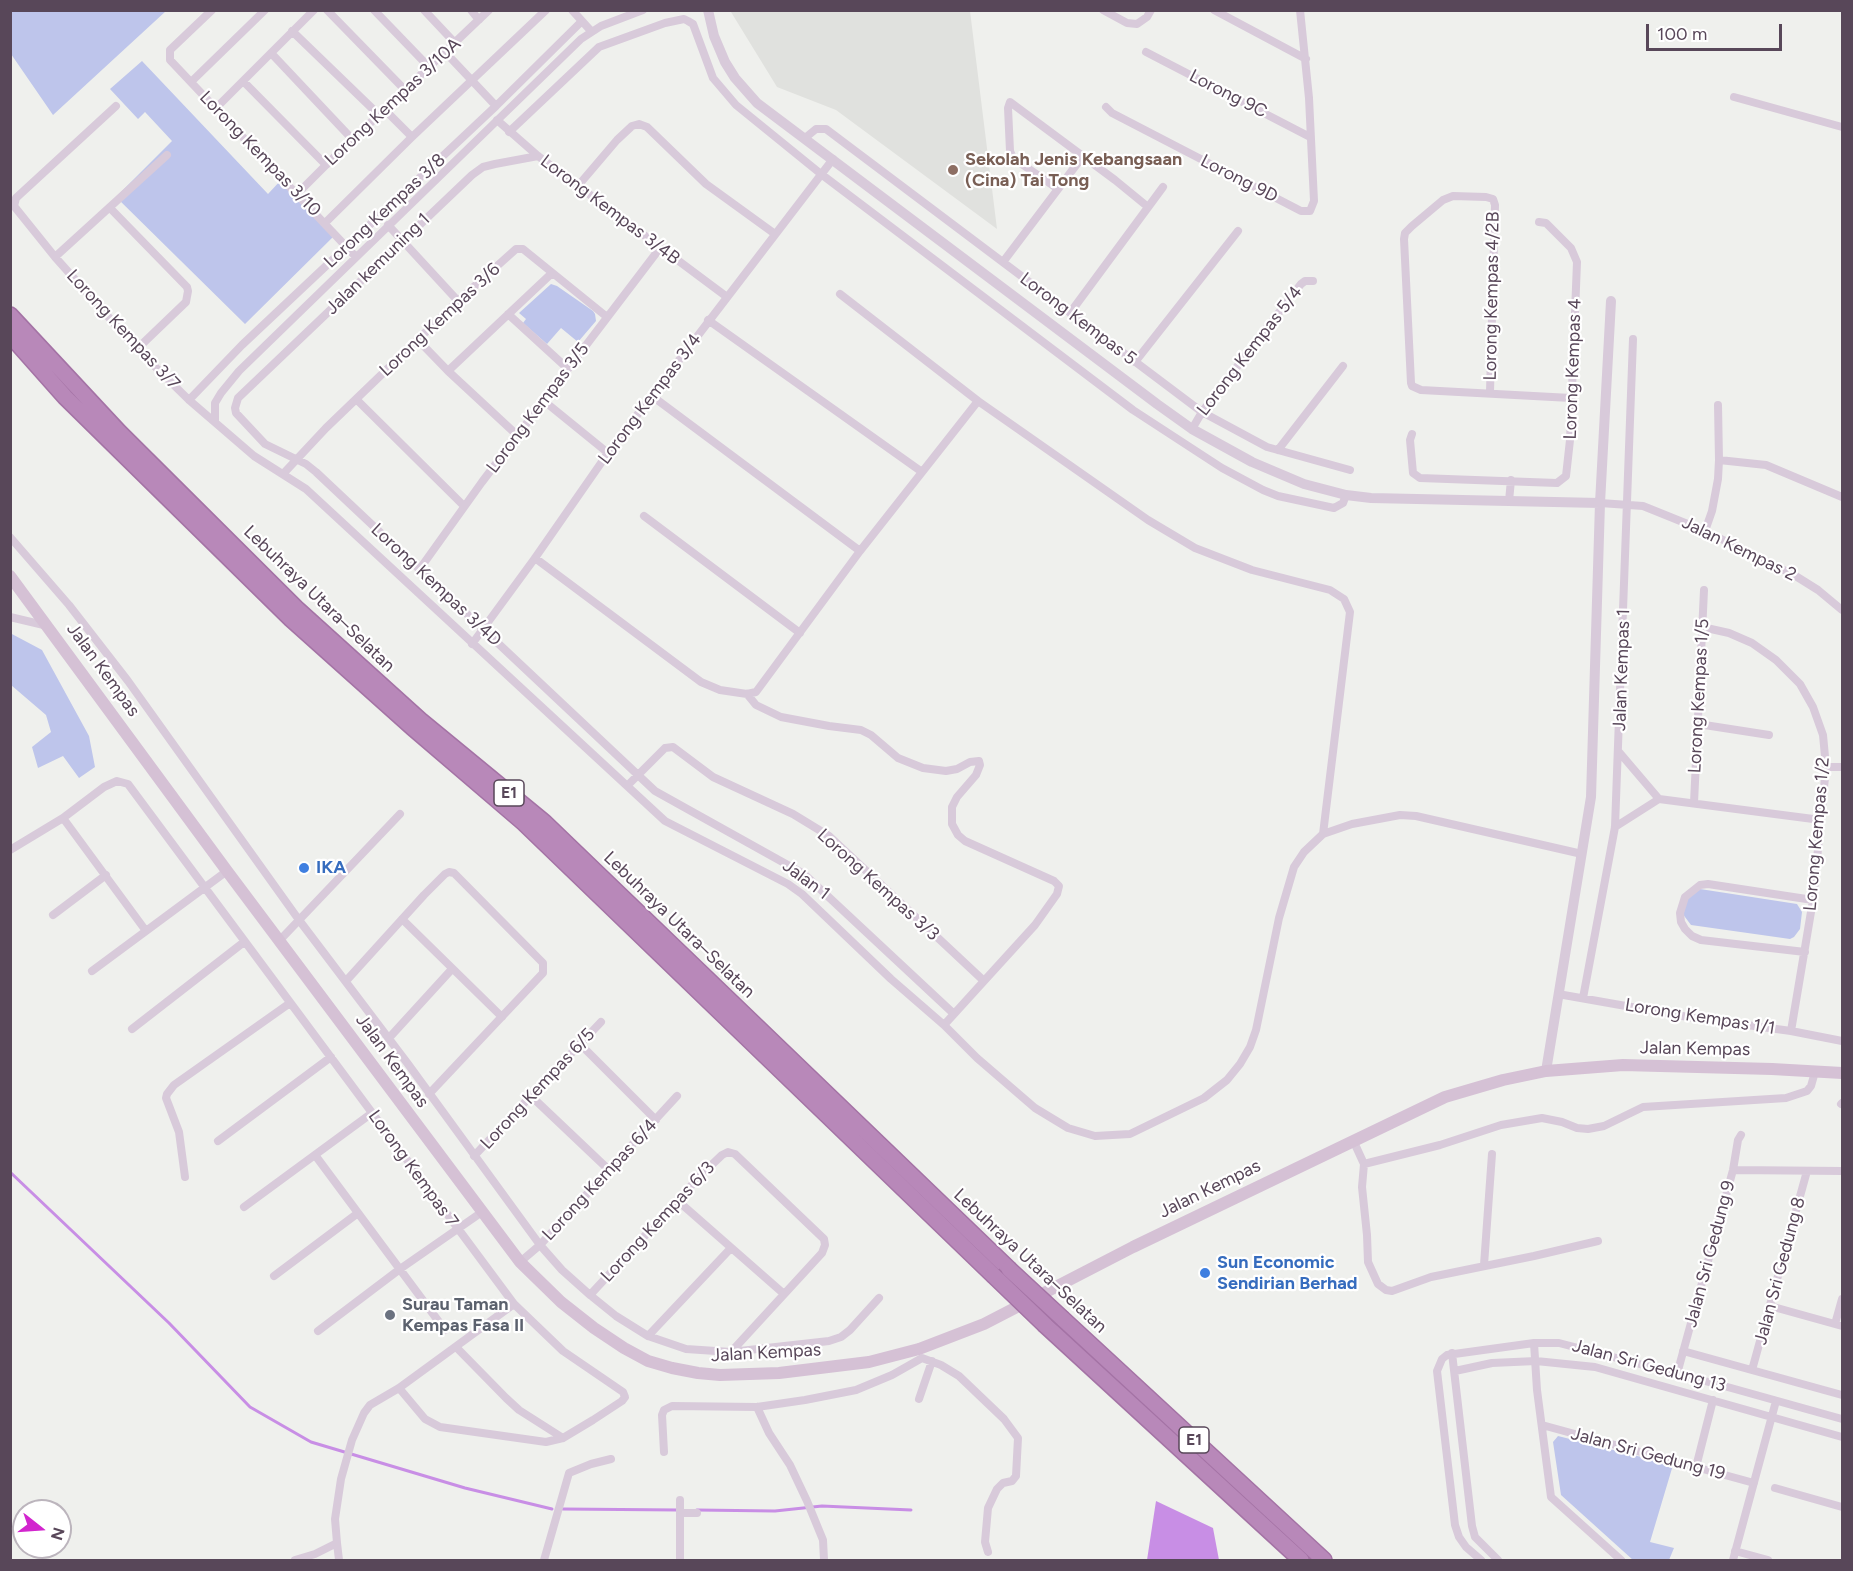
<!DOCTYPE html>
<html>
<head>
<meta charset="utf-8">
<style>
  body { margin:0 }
  #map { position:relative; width:1853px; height:1571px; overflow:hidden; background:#eff0ed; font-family:Figtree,sans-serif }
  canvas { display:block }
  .frame { position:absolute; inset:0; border:12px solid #584759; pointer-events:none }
  .north { position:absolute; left:12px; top:1499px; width:60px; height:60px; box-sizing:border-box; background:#fff; border:2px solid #bcb5bd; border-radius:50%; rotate:107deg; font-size:16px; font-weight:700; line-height:24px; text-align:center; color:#584759 }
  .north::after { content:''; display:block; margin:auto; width:21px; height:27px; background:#d225ce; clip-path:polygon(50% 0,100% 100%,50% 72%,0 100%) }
  .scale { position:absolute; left:1646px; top:24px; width:136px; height:27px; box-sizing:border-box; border:3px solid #584759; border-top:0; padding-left:8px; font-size:18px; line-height:21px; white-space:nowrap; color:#584759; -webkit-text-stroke:4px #fff; paint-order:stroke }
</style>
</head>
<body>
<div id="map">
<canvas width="1853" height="1571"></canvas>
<div class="frame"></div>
<div class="north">N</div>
<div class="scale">100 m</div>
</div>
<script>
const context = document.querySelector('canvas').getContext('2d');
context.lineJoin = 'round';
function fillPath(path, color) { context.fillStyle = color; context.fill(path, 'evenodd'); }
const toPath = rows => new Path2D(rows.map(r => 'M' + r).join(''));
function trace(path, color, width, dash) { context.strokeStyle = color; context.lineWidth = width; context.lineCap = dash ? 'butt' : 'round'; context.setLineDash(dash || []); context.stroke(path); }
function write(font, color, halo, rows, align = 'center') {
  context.font = font + ' Figtree,sans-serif'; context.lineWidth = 4.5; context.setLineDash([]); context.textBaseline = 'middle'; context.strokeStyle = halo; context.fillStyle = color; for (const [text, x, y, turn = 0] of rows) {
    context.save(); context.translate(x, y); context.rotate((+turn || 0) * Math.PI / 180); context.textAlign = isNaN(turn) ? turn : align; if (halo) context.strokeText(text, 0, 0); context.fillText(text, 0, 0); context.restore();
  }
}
const education = toPath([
  [734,11,970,11,997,229,836,110,777,87,731,12]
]);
const green = toPath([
  [10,11,11,10,166,11,53,115,11,54],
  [142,61,268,194,281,180,334,236,245,324,116,197,172,141,145,112,138,119,110,89],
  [551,284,557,286,593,311,595,314,596,321,578,342,561,328,547,344,523,323,526,319,519,313],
  [10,633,42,650,89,736,95,767,79,778,63,756,38,768,32,747,51,732,46,715,11,685],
  [1700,889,1797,904,1802,912,1800,929,1794,937,1790,939,1691,925,1682,913,1686,897],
  [1558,1436,1673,1465,1650,1542,1674,1548,1669,1560,1633,1560,1561,1495,1553,1442]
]);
const water = toPath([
  [1156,1501,1213,1528,1219,1560,1147,1560]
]);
const stream = toPath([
  [10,1172,169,1323,250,1407,311,1442,465,1488,552,1509],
  [563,1509,678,1510],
  [697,1510,775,1511,822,1506,911,1510]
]);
const minor = toPath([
  [212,10,170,50,170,60,356,257],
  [327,10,405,90],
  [374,10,429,67],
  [424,10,455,43],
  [471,10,479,20],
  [572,10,591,31],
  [1103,10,1127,23,1137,24,1147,17,1151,10],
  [1214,10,1306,59],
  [292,31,379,115],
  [445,52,496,106],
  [1146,52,1310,137],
  [271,53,353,140],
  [243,81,326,165],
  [191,82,265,10],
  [1734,97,1842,127],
  [116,106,16,198,14,206,55,257,137,349,189,400,254,456,306,489,665,821,788,884,802,894,891,979,944,1025,977,1058,1035,1108,1068,1128,1095,1136,1130,1134,1204,1098,1227,1080,1240,1064,1250,1047,1256,1030,1279,918,1294,867,1304,852,1323,834,1352,824,1400,815,1416,816,1582,854],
  [1106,107,1112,113,1301,211,1310,211,1314,201,1309,98,1300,10],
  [216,108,314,10],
  [385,110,412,137],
  [497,120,538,156,727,297],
  [509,132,599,47,665,23,684,19,688,21,693,24,713,78,736,105,821,174,1133,410,1222,468,1263,490,1278,496,1334,508,1343,503,1346,495],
  [805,138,816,129,826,129,1202,412,1267,447,1350,470],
  [538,156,495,164,483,167,472,175,238,398,235,408,236,413,265,444,306,464,316,472,655,791,804,874,954,1014],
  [577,187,617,140,632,126,639,124,647,127,706,184,775,234],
  [1058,189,1013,158,1010,151,1008,108,1010,102,1115,180,1148,207],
  [297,194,326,165,489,10],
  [110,208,187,287,188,291,186,302,137,349],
  [325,223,412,137,546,10],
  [388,225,458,301],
  [55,257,167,155],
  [1003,262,1083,156],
  [840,294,978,401,1148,520,1195,548,1252,570,1330,590,1344,599,1350,612,1323,834],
  [1070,313,1163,187],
  [508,314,567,368],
  [708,320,922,472],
  [418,340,448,371,517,435],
  [1135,362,1238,231],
  [448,371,552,273],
  [1490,392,1495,205,1493,199,1486,197,1453,196,1443,200,1412,226,1405,233,1404,239,1411,383,1412,386,1421,390,1571,398],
  [652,396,860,551],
  [356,399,464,506],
  [189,400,242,345,496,106,582,21],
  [544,401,608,453],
  [215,421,215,403,221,393,239,371,581,39,601,26,643,10],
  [1192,429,1202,412,1301,284,1305,281,1313,281],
  [1412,434,1410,440,1413,473,1420,478,1557,483,1566,476,1570,440,1577,262,1571,248,1546,223,1539,222],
  [1278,450,1343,366],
  [1719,460,1766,465,1842,497],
  [283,474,326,428,458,301,516,249,523,249,607,317],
  [1509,501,1511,480],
  [1600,503,1643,506,1705,531,1794,575,1818,590,1842,610],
  [644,516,800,633],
  [1705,531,1712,511,1718,479,1719,460,1718,405],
  [10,537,69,605,128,681,299,920,408,1064,540,1245,562,1270,590,1295,616,1316,648,1336,686,1349,731,1352,829,1341,841,1337,850,1330,879,1298],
  [535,558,701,682,720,690,747,694,756,692,860,551,978,401],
  [419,570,482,482,660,248],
  [10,617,48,626],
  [1702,627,1729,633,1752,643,1776,660,1800,684,1813,707,1823,735,1826,767,1813,900,1791,1031],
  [472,644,535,558,608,453,833,159],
  [747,694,756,705,781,717,829,726,861,730,871,735,898,758,923,768,946,771,957,769,970,762,979,761,980,765,976,775,957,797,952,807,952,824,958,835,965,841,1054,881,1059,886,1057,894,1035,925,984,981],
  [1698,724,1769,735],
  [1619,752,1659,799],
  [1826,767,1842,767],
  [627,786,665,748,673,747,713,777,793,814,829,836,984,981,944,1025],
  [1694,803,1704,590],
  [63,818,146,931],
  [1615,827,1659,799,1821,820],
  [10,850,63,818,104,787,117,781,128,784,514,1304,563,1351,623,1392,625,1397,622,1401,593,1420,563,1438,546,1442,440,1427,425,1419,399,1388],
  [53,915,106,875],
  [402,919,502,1017],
  [280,940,400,814],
  [1805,952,1701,940,1692,936,1685,929,1681,922,1680,913,1685,897,1700,885,1708,884,1813,900],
  [92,971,227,871],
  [346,981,424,895,445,874,449,872,454,873,543,963,543,973,429,1094],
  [1558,994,1688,1017,1791,1031,1842,1041],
  [1583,998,1615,827,1633,339],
  [132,1029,244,942],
  [389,1038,452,969],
  [580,1044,656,1120],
  [531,1096,609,1170],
  [1841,1104,1842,1103],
  [1353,1140,1364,1164,1362,1187,1367,1235,1368,1262,1378,1284,1386,1290,1392,1291,1431,1277,1534,1256,1598,1241],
  [218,1141,331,1057],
  [315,1155,445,1330],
  [474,1156,601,1022],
  [1364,1164,1440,1145,1501,1125,1542,1118,1562,1122,1577,1128,1588,1129,1604,1126,1643,1107,1786,1098,1807,1091,1811,1086,1815,1072],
  [1733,1170,1842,1171],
  [185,1177,179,1132,166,1098,167,1094,174,1085,290,1003],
  [678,1201,784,1294],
  [244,1207,372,1113],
  [520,1262,540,1245,677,1096],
  [1484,1265,1492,1154],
  [274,1276,358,1213],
  [590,1295,702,1174,722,1155,728,1152,735,1154,824,1239,825,1245,822,1253,731,1352],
  [1770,1306,1842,1326],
  [1835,1324,1842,1299],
  [318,1331,400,1269,482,1212],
  [648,1336,731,1248],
  [1534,1343,1537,1390,1551,1497,1621,1560],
  [456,1347,506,1398,519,1410,563,1438],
  [1683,1351,1842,1395],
  [1452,1353,1472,1526,1475,1537,1498,1560],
  [1752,1370,1807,1171],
  [1455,1371,1492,1363,1536,1361,1595,1367,1842,1437],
  [1677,1374,1733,1170,1738,1140,1741,1135],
  [919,1399,932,1361],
  [757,1407,769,1433,790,1465,807,1501,823,1540,824,1560],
  [1542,1425,1754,1483],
  [664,1452,662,1415,664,1410,672,1406,757,1407,805,1400,856,1390,892,1375,922,1358,941,1365,959,1376,1004,1419,1018,1438,1016,1476,1012,1481,1003,1483,997,1489,988,1508,985,1542,988,1552],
  [1696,1467,1713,1400],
  [1775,1488,1842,1507],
  [680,1500,680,1560],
  [680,1513,697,1513],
  [337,1543,339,1560],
  [1735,1551,1768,1560],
  [295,1560,315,1554,337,1543,335,1519,341,1479,352,1440,364,1413,370,1405,399,1388,514,1304],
  [544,1560,569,1473,591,1464,611,1459],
  [1481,1560,1466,1547,1459,1537,1455,1525,1437,1371,1442,1359,1447,1355,1534,1343,1559,1343,1724,1386,1842,1419],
  [1733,1560,1776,1401]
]);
const tertiary = toPath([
  [708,10,714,36,725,62,735,78,757,103,1157,404,1192,429,1252,462,1304,484,1346,495,1371,498,1600,503],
  [1546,1071,1591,797,1600,503,1611,301]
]);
const secondary = toPath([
  [10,576,227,871,520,1262,561,1302,594,1328,624,1348,648,1361,672,1368,698,1373,720,1375,779,1373,869,1362,919,1349,984,1324,1133,1247,1445,1097,1503,1080,1546,1071,1623,1065,1772,1069,1842,1073]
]);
const motorway = toPath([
  [10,315,119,432,296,608,420,720,544,822,1009,1269],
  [10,335,65,397,291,619,413,728,524,823,993,1275],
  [1063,1319,1324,1560],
  [1045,1325,1301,1560]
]);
const motorwayBridge = toPath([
  [1009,1269,1063,1319],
  [993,1275,1045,1325]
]);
const markers = [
  [953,170,6,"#8d6e63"],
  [304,868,6,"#3f7fe0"],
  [1205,1273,6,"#3f7fe0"],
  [390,1315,6,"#6b7280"]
];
const shields = [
  [509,793,30],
  [1194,1440,30]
];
const shieldNames = [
  ["E1",509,793],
  ["E1",1194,1440]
];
const streetNames = [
  ["Lorong 9C",1228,94,27],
  ["Lorong Kempas 3/10A",393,102,-43],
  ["Lorong Kempas 3/10",260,154,46],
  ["Lorong 9D",1239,179,27],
  ["Lorong Kempas 3/4B",610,210,37],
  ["Lorong Kempas 3/8",385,211,-43],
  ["Jalan kemuning 1",378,264,-44],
  ["Lorong Kempas 4/2B",1492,296,-89],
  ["Lorong Kempas 5",1078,319,37],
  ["Lorong Kempas 3/6",440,320,-43],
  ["Lorong Kempas 3/7",123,330,47],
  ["Lorong Kempas 5/4",1250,351,-52],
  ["Lorong Kempas 4",1573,369,-88],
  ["Lorong Kempas 3/4",650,399,-53],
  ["Lorong Kempas 3/5",538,408,-53],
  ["Jalan Kempas 2",1739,549,26],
  ["Lorong Kempas 3/4D",436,585,43],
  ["Lebuhraya Utara–Selatan",319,599,44],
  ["Jalan Kempas",103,670,54],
  ["Jalan Kempas 1",1622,670,-88],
  ["Lorong Kempas 1/5",1699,696,-87],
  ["Lorong Kempas 1/2",1817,834,-85],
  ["Jalan 1",806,880,37],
  ["Lorong Kempas 3/3",878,885,42],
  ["Lebuhraya Utara–Selatan",679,925,44],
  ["Lorong Kempas 1/1",1700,1017,9],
  ["Jalan Kempas",1695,1049,1],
  ["Jalan Kempas",392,1061,54],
  ["Lorong Kempas 6/5",538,1089,-47],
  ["Lorong Kempas 7",413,1169,54],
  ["Lorong Kempas 6/4",600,1180,-47],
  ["Jalan Kempas",1210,1189,-26],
  ["Lorong Kempas 6/3",658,1222,-47],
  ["Jalan Sri Gedung 9",1710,1254,-75],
  ["Lebuhraya Utara–Selatan",1030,1261,43],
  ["Jalan Sri Gedung 8",1780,1271,-75],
  ["Jalan Kempas",766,1353,-3],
  ["Jalan Sri Gedung 13",1649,1366,15],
  ["Jalan Sri Gedung 19",1648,1454,15]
];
const educationNames = [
  ["Sekolah Jenis Kebangsaan",965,160],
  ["(Cina) Tai Tong",965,181]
];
const shopNames = [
  ["IKA",316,868],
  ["Sun Economic",1217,1263],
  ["Sendirian Berhad",1217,1284]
];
const worshipNames = [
  ["Surau Taman",402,1305],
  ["Kempas Fasa II",402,1326]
];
fillPath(education, '#e0e1de');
fillPath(green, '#bec5eb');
fillPath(water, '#c88ee5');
trace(stream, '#c88ee5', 3);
trace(motorway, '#a473a5', 18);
trace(minor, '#d8cada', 8);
trace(tertiary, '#d8cada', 10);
trace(secondary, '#d5c1d5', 12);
trace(motorway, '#b888b9', 15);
trace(motorwayBridge, '#a473a5', 18, []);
trace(motorwayBridge, '#b888b9', 15);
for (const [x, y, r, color] of markers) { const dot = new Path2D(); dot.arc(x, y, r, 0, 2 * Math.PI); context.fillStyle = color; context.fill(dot); trace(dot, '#fff', 2); }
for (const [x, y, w] of shields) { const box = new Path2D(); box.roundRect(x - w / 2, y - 13, w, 26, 4.5); context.fillStyle = '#fff'; context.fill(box); trace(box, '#584759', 1.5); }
write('bold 16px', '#584759', null, shieldNames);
write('18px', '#584759', '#fff', streetNames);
write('bold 18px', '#785e54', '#fff', educationNames, 'left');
write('bold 18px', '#366cbe', '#fff', shopNames, 'left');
write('bold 18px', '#5b616d', '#fff', worshipNames, 'left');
</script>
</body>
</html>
